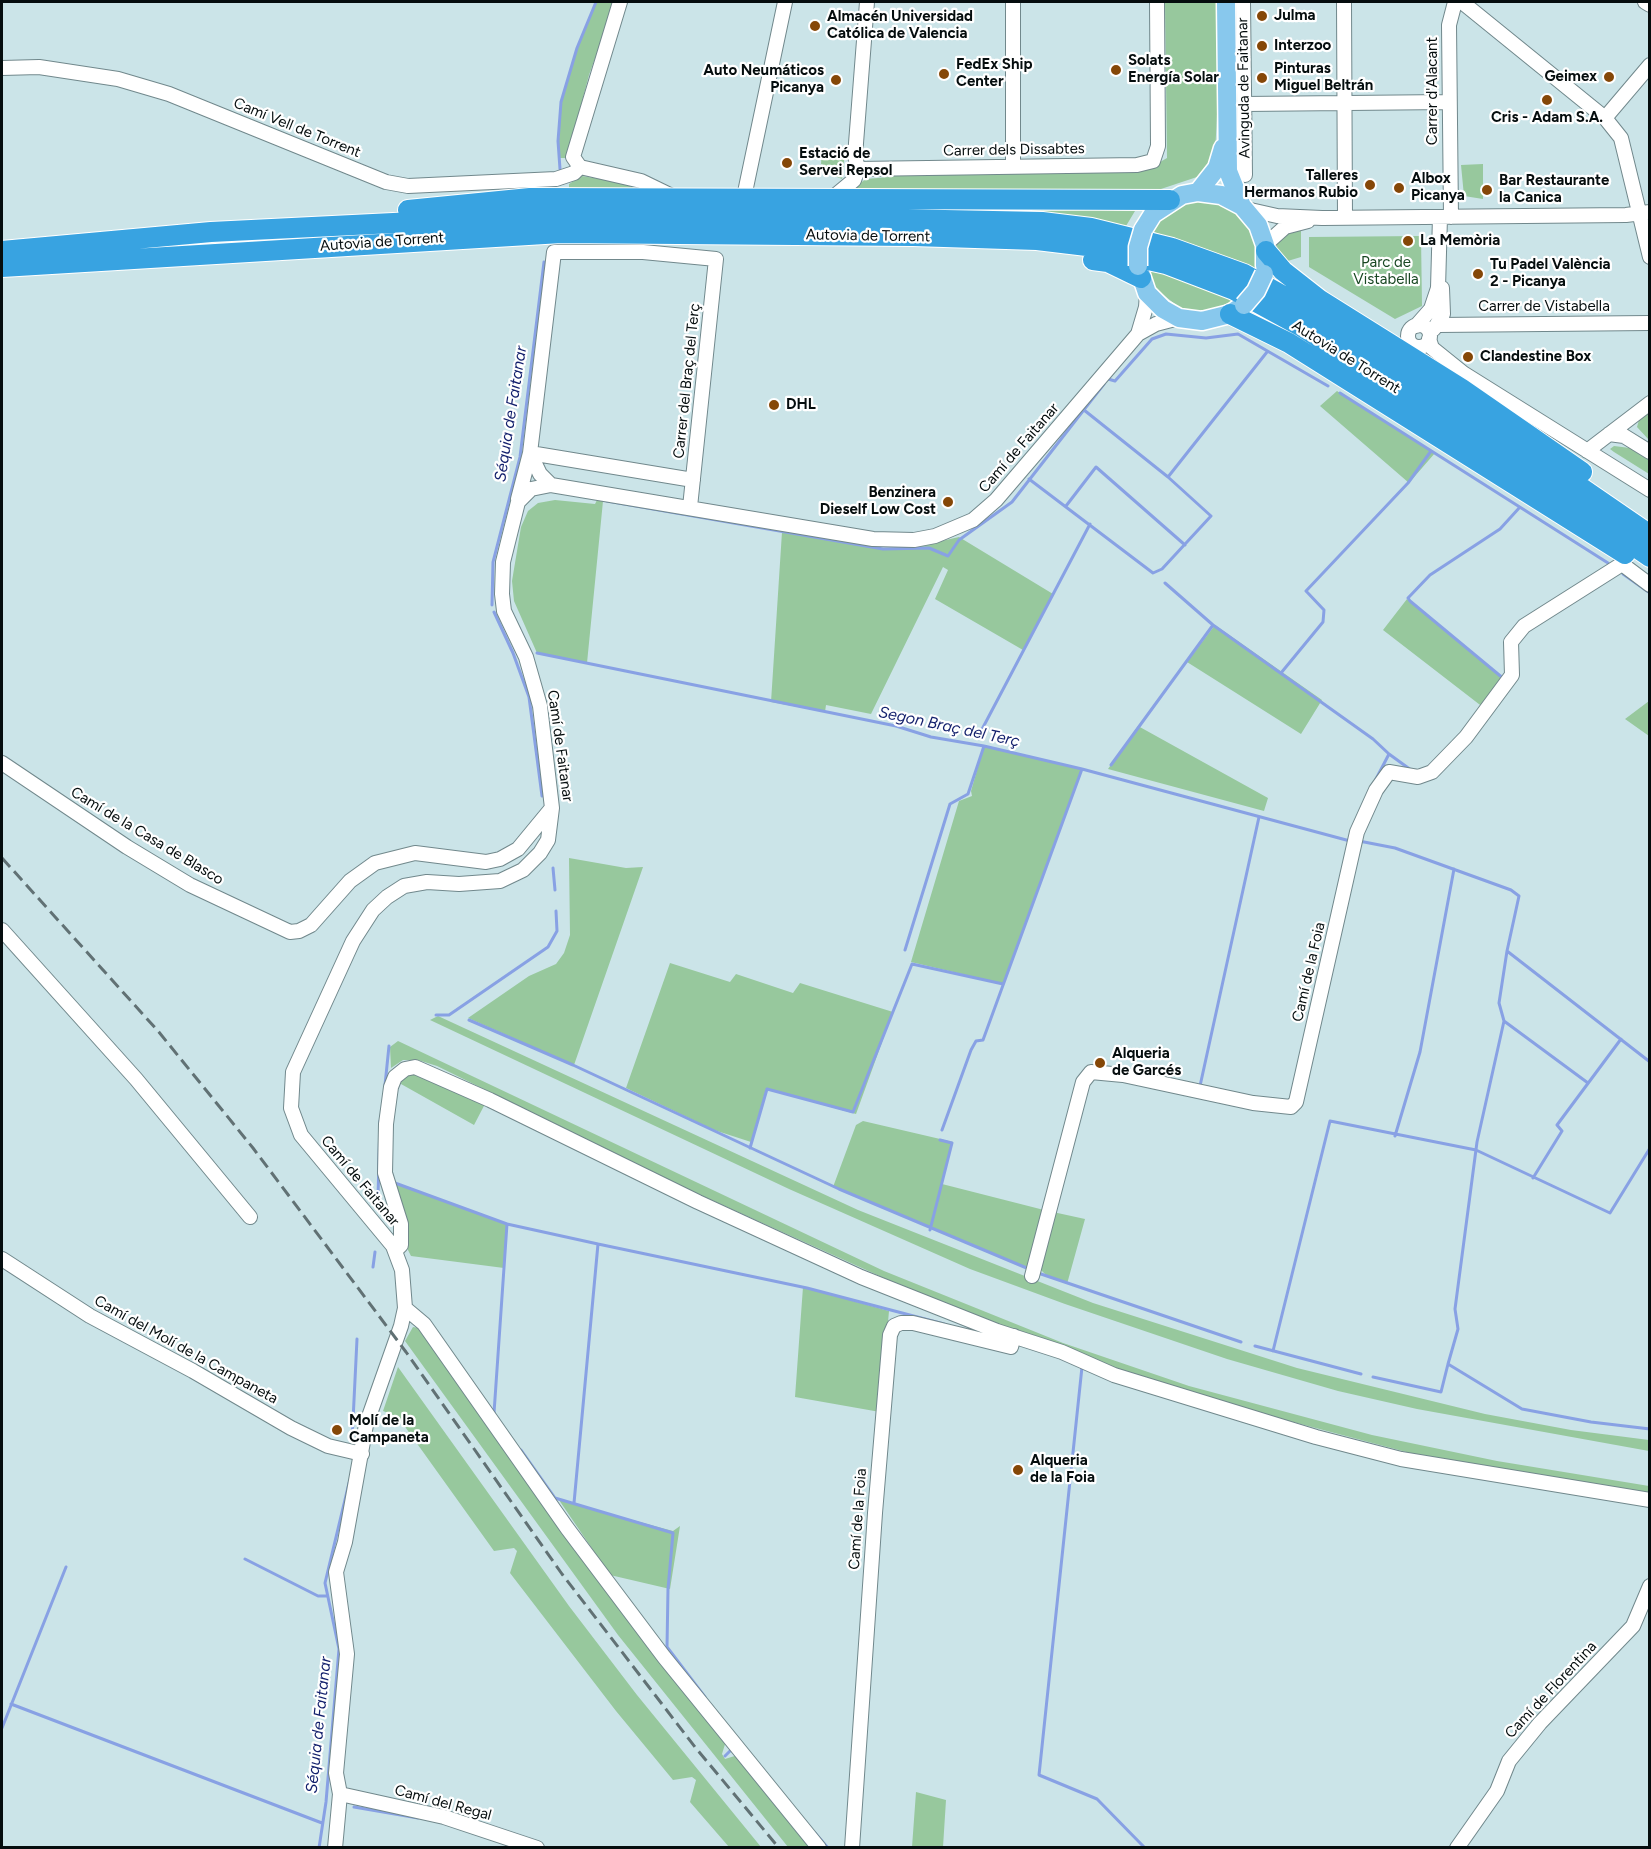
<!DOCTYPE html>
<html>
<head>
<meta charset="utf-8">
<style>
  body { margin:0 }
  #map { position:relative; width:1651px; height:1849px; overflow:hidden; background:#cbe4e8; font-family:Figtree,sans-serif }
  canvas { display:block }
  .frame { position:absolute; inset:0; border:3px solid #050d0e; pointer-events:none }
</style>
</head>
<body>
<div id="map">
<canvas width="1651" height="1849"></canvas>
<div class="frame"></div>
</div>
<script>
const context = document.querySelector('canvas').getContext('2d');
context.lineJoin = 'round';
function fillPath(path, color) { context.fillStyle = color; context.fill(path, 'evenodd'); }
const toPath = rows => new Path2D(rows.map(r => 'M' + r).join(''));
function trace(path, color, width, dash) { context.strokeStyle = color; context.lineWidth = width; context.lineCap = dash ? 'butt' : 'round'; context.setLineDash(dash || []); context.stroke(path); }
function write(font, color, halo, rows, align = 'center') {
  context.font = font + ' Figtree,sans-serif'; context.lineWidth = 4.5; context.setLineDash([]); context.textBaseline = 'middle'; context.strokeStyle = halo; context.fillStyle = color; for (const [text, x, y, turn = 0] of rows) {
    context.save(); context.translate(x, y); context.rotate((+turn || 0) * Math.PI / 180); context.textAlign = isNaN(turn) ? turn : align; if (halo) context.strokeText(text, 0, 0); context.fillText(text, 0, 0); context.restore();
  }
}
const green = toPath([
  [596,2,615,2,589,75,567,158,558,158,561,102,577,48],
  [1165,2,1219,2,1219,73,1215,155,1197,177,1140,196,845,194,866,179,889,177,895,172,1148,169,1167,158],
  [822,149,845,153,842,179,832,175,833,169,821,164],
  [1483,164,1483,199,1464,196,1461,165],
  [582,176,624,183,640,191,569,193,569,184],
  [1205,200,1233,209,1246,220,1254,237,1258,252,1257,270,1218,254,1151,231,1166,213,1191,201],
  [890,207,1047,208,1135,211,1126,226,1071,217,890,210],
  [1301,229,1301,257,1281,263,1275,250,1277,244,1288,232],
  [1421,236,1422,306,1395,319,1309,267,1309,237],
  [1147,269,1210,289,1235,302,1228,306,1201,312,1180,308,1157,290],
  [1337,391,1435,453,1409,483,1320,406],
  [1649,412,1649,440,1637,427,1639,420],
  [1614,446,1630,448,1649,460,1649,474,1614,452,1610,449],
  [598,498,603,501,587,663,537,653,514,601,512,581,521,527,528,511,538,503,555,500,595,504],
  [782,532,874,548,906,549,959,537,1053,594,1023,650,935,599,948,570,943,567,871,714,826,705,825,712,771,702],
  [1407,599,1505,679,1484,708,1383,630],
  [1215,625,1322,700,1301,734,1187,662],
  [1649,701,1649,736,1625,719],
  [1138,726,1268,798,1264,811,1108,769],
  [984,746,1082,769,1004,984,911,962,959,801,972,796,971,791],
  [569,858,626,868,643,867,574,1065,468,1018,529,976,556,964,564,953,570,935],
  [670,963,730,982,736,974,793,993,800,983,893,1012,856,1114,766,1089,751,1142,714,1130,626,1088],
  [438,1016,858,1210,1093,1303,1297,1368,1485,1414,1571,1430,1649,1440,1649,1451,1417,1409,1338,1391,1227,1359,1065,1304,970,1269,789,1189,430,1020],
  [398,1041,884,1271,1063,1343,1189,1386,1372,1435,1497,1461,1649,1486,1649,1495,1429,1458,1176,1391,1009,1330,895,1283,685,1188,437,1066,418,1060,403,1060,391,1068,390,1047],
  [420,1069,486,1102,474,1125,401,1084,402,1076],
  [863,1121,953,1142,942,1184,1044,1210,1029,1269,833,1187,856,1125],
  [394,1182,507,1225,504,1268,411,1256,406,1246],
  [1053,1212,1085,1219,1067,1284,1046,1275,1039,1268],
  [803,1287,889,1311,880,1412,795,1397],
  [413,1327,419,1328,726,1741,722,1754,725,1759,738,1755,814,1847,788,1847,618,1635,405,1341],
  [398,1367,569,1606,637,1695,761,1847,729,1847,690,1802,696,1780,692,1777,673,1780,616,1711,510,1573,517,1551,514,1548,494,1551,398,1417,383,1411],
  [559,1500,673,1531,680,1526,670,1589,610,1575],
  [916,1792,946,1800,943,1847,912,1847]
]);
const stream = toPath([
  [560,169,558,141,561,102,577,48,596,2],
  [1108,379,1115,381,1152,339,1166,334,1206,338,1238,334,1328,386],
  [1340,393,1608,563],
  [1084,410,1168,477],
  [1029,479,1153,573,1162,569,1211,516,1168,477,1267,352],
  [607,501,883,549,929,548,948,556,959,540,1012,502,1104,384],
  [1066,506,1096,467,1185,545],
  [1623,574,1650,593],
  [1165,583,1213,625,1373,739,1389,754,1376,779],
  [492,605,493,562,520,457,544,262],
  [494,612,513,653,529,697,542,796],
  [537,653,896,726,931,737,984,746,1082,769,1350,841],
  [1281,673,1323,622,1324,610,1306,591,1408,483,1431,451],
  [1504,679,1410,601,1408,598,1430,575,1500,529,1520,507],
  [979,735,1090,524],
  [1389,754,1411,770],
  [1111,765,1213,625],
  [1359,841,1395,848,1511,890,1519,896,1507,951,1650,1062],
  [553,868,555,890],
  [905,950,950,804,968,794,984,746],
  [436,1015,449,1015,548,947,557,931,556,911],
  [469,1020,573,1065,839,1189,1029,1269],
  [1504,1021,1588,1083],
  [385,1085,389,1046],
  [1200,1086,1259,817],
  [942,1130,971,1050,976,1041,983,1040,1082,769],
  [1395,1136,1420,1052,1454,869],
  [750,1148,767,1089,853,1112,912,964,1003,984],
  [1533,1178,1562,1131,1557,1125,1621,1039],
  [395,1183,507,1224,494,1413],
  [378,1197,380,1121],
  [507,1224,598,1244,574,1503],
  [930,1230,952,1143,940,1140],
  [598,1244,807,1288,944,1324],
  [373,1267,375,1252],
  [1041,1274,1241,1342],
  [1255,1346,1361,1374],
  [1273,1351,1330,1121,1476,1150,1610,1213,1650,1148],
  [1448,1364,1458,1329,1455,1309,1477,1142,1504,1021,1499,1003,1507,951],
  [1082,1367,1039,1775,1097,1799,1145,1848],
  [1373,1377,1441,1392,1448,1364,1522,1409,1591,1422,1650,1429],
  [352,1441,357,1339],
  [521,1450,555,1498,673,1533,668,1589,667,1647,705,1697],
  [245,1559,318,1596,327,1596],
  [11,1704,322,1823],
  [2,1728,66,1567],
  [725,1756,732,1749],
  [354,1807,418,1818],
  [815,1833,828,1848],
  [319,1848,326,1802,339,1649,325,1583,349,1483]
]);
const minor = toPath([
  [1013,2,1013,166],
  [1243,2,1245,175],
  [1344,2,1345,218],
  [1462,2,1605,118,1621,138,1650,257],
  [1645,2,1650,5],
  [2,68,39,67,118,79,169,94,386,182,408,186,556,179,574,173,580,167],
  [1244,104,1449,102],
  [1605,118,1650,65],
  [580,167,573,157,620,2],
  [580,167,641,181,674,197],
  [858,169,1137,165,1153,161,1158,146,1157,2],
  [744,197,785,2],
  [830,200,854,180,858,169,855,156,867,2],
  [1246,209,1277,216,1322,218,1626,215,1650,212],
  [1451,217,1449,25,1455,2],
  [1265,245,1285,227,1308,221],
  [1438,325,1650,323],
  '1408 336a11 11 0 1 1 22 0a11 11 0 1 1-22 0Z',
  [1416,326,1431,309,1438,288,1440,217],
  [1434,329,1443,314,1442,288],
  [1138,334,1146,307,1147,293],
  [1429,339,1432,348,1463,373,1650,490],
  [1609,434,1624,436,1650,452],
  [1587,451,1650,403],
  [530,453,693,480],
  [530,453,540,474,551,485],
  [518,499,530,453,554,252,643,252,716,259,690,507],
  [2,763,127,847,190,885,290,932,299,931,311,925,350,881,375,863,415,853,486,862,500,859,518,849,551,809],
  [2,930,136,1079,250,1217],
  [395,1251,401,1245,401,1224,385,1173,386,1124,391,1087,395,1077,405,1069,415,1067,490,1100,698,1202,861,1277,997,1331,1062,1352,1114,1375,1316,1437,1401,1459,1650,1500],
  [2,1259,90,1316,193,1371,291,1428,328,1446,362,1454],
  [1032,1276,1083,1082,1091,1072,1123,1075,1253,1103,1291,1107,1296,1102,1357,832,1376,790,1389,772,1418,777,1432,772,1466,737,1512,675,1511,642,1524,626,1622,564,1650,585],
  [405,1308,424,1324,567,1528,664,1657,819,1848],
  [340,1794,444,1817,537,1848],
  [335,1848,340,1794,336,1773,347,1654,336,1572,345,1542,366,1425,401,1326,405,1308,402,1270,393,1246,301,1135,291,1108,293,1072,353,941,373,910,387,897,404,886,427,882,459,884,500,881,523,870,540,853,548,840,552,808,540,706,526,657,504,611,502,594,503,562,518,502,531,489,551,485,873,539,914,540,935,536,973,520,996,500,1138,334,1156,324,1179,318],
  [852,1848,875,1513,890,1335,894,1326,901,1323,913,1323,1011,1347,1014,1336],
  [1457,1848,1497,1791,1509,1761,1540,1723,1633,1626,1650,1586]
]);
const major = toPath([
  [1226,2,1228,171,1242,206],
  [1198,192,1217,168,1223,148],
  [1143,230,1153,214,1182,195,1198,192,1221,195,1242,206,1258,225,1265,245,1265,266],
  [1138,266,1147,293,1163,309,1179,318,1202,321,1230,314,1242,306]
]);
const highway = toPath([
  [408,210,530,198,1170,200],
  [2,251,211,232,515,217,650,214,1042,222,1091,228,1172,248,1244,274,1310,311,1554,469,1650,535],
  [1266,251,1283,271,1320,300,1462,389,1582,472],
  [1093,260,1108,262,1141,278],
  [2,267,561,233,913,236,1037,240,1087,246,1166,264,1234,290,1302,327,1545,485,1650,557],
  [1230,314,1289,343,1625,554]
]);
const rail = toPath([
  [2,858,158,1031,253,1148,406,1352,562,1574,695,1747,779,1848]
]);
const majorBridge = toPath([
  [1138,266,1138,247,1143,230],
  [1244,305,1256,291,1264,274]
]);
const markers = [
  [1262,16,6,"#854707"],
  [815,26,6,"#854707"],
  [1262,46,6,"#854707"],
  [1116,70,6,"#854707"],
  [944,74,6,"#854707"],
  [1609,77,6,"#854707"],
  [1262,78,6,"#854707"],
  [836,80,6,"#854707"],
  [1547,100,6,"#854707"],
  [787,163,6,"#854707"],
  [1370,185,6,"#854707"],
  [1399,188,6,"#854707"],
  [1487,190,6,"#854707"],
  [1408,241,6,"#854707"],
  [1478,274,6,"#854707"],
  [1468,357,6,"#854707"],
  [774,405,6,"#854707"],
  [948,502,6,"#854707"],
  [1100,1063,6,"#854707"],
  [337,1430,6,"#854707"],
  [1018,1470,6,"#854707"]
];
const poiNames = [
  ["Julma",1274,16],
  ["Almacén Universidad",827,17],
  ["Católica de Valencia",827,34],
  ["Interzoo",1274,46],
  ["Solats",1128,61],
  ["Energía Solar",1128,78],
  ["FedEx Ship",956,65],
  ["Center",956,82],
  ["Pinturas",1274,69],
  ["Miguel Beltrán",1274,86],
  ["Auto Neumáticos",824,71,"right"],
  ["Picanya",824,88,"right"],
  ["Geimex",1597,77,"right"],
  ["Cris - Adam S.A.",1547,118,"center"],
  ["Estació de",799,154],
  ["Servei Repsol",799,171],
  ["Talleres",1358,176,"right"],
  ["Hermanos Rubio",1358,193,"right"],
  ["Albox",1411,179],
  ["Picanya",1411,196],
  ["Bar Restaurante",1499,181],
  ["la Canica",1499,198],
  ["La Memòria",1420,241],
  ["Tu Padel València",1490,265],
  ["2 - Picanya",1490,282],
  ["Clandestine Box",1480,357],
  ["DHL",786,405],
  ["Benzinera",936,493,"right"],
  ["Dieself Low Cost",936,510,"right"],
  ["Alqueria",1112,1054],
  ["de Garcés",1112,1071],
  ["Molí de la",349,1421],
  ["Campaneta",349,1438],
  ["Alqueria",1030,1461],
  ["de la Foia",1030,1478]
];
const streetNames = [
  ["Avinguda de Faitanar",1244,88,-91],
  ["Carrer d'Alacant",1433,91,-90],
  ["Camí Vell de Torrent",297,128,22],
  ["Carrer dels Dissabtes",1014,150,-1],
  ["Autovia de Torrent",868,236,1],
  ["Autovia de Torrent",382,242,-4],
  ["Carrer de Vistabella",1544,307],
  ["Autovia de Torrent",1346,357,32],
  ["Carrer del Braç del Terç",687,381,-84],
  ["Camí de Faitanar",1019,448,-49],
  ["Camí de Faitanar",560,746,82],
  ["Camí de la Casa de Blasco",147,836,31],
  ["Camí de la Foia",1309,972,-77],
  ["Camí de Faitanar",360,1181,50],
  ["Camí del Molí de la Campaneta",186,1350,29],
  ["Camí de la Foia",858,1519,-86],
  ["Camí de Florentina",1551,1690,-47],
  ["Camí del Regal",443,1803,15]
];
const parkNames = [
  ["Parc de",1386,263],
  ["Vistabella",1386,280]
];
const waterNames = [
  ["Séquia de Faitanar",511,414,-81],
  ["Segon Braç del Terç",949,727,12],
  ["Séquia de Faitanar",319,1725,-84]
];
fillPath(green, '#97c89d');
trace(stream, '#88a1e4', 3);
trace(minor, '#71888c', 16);
trace(major, '#fff', 21);
trace(highway, '#fff', 22);
trace(minor, '#fff', 14);
trace(major, '#88c8ed', 18);
trace(highway, '#38a3e1', 20);
trace(rail, '#617174', 3, [12, 6]);
trace(majorBridge, '#fff', 21, []);
trace(majorBridge, '#88c8ed', 18);
for (const [x, y, r, color] of markers) { const dot = new Path2D(); dot.arc(x, y, r, 0, 2 * Math.PI); context.fillStyle = color; context.fill(dot); trace(dot, '#fff', 2); }
write('bold 15px', '#050d0e', '#fff', poiNames, 'left');
write('15px', '#050d0e', '#fff', streetNames);
write('15px', '#184722', '#fff', parkNames);
write('italic 16px', '#121f6c', '#fff', waterNames);
</script>
</body>
</html>
